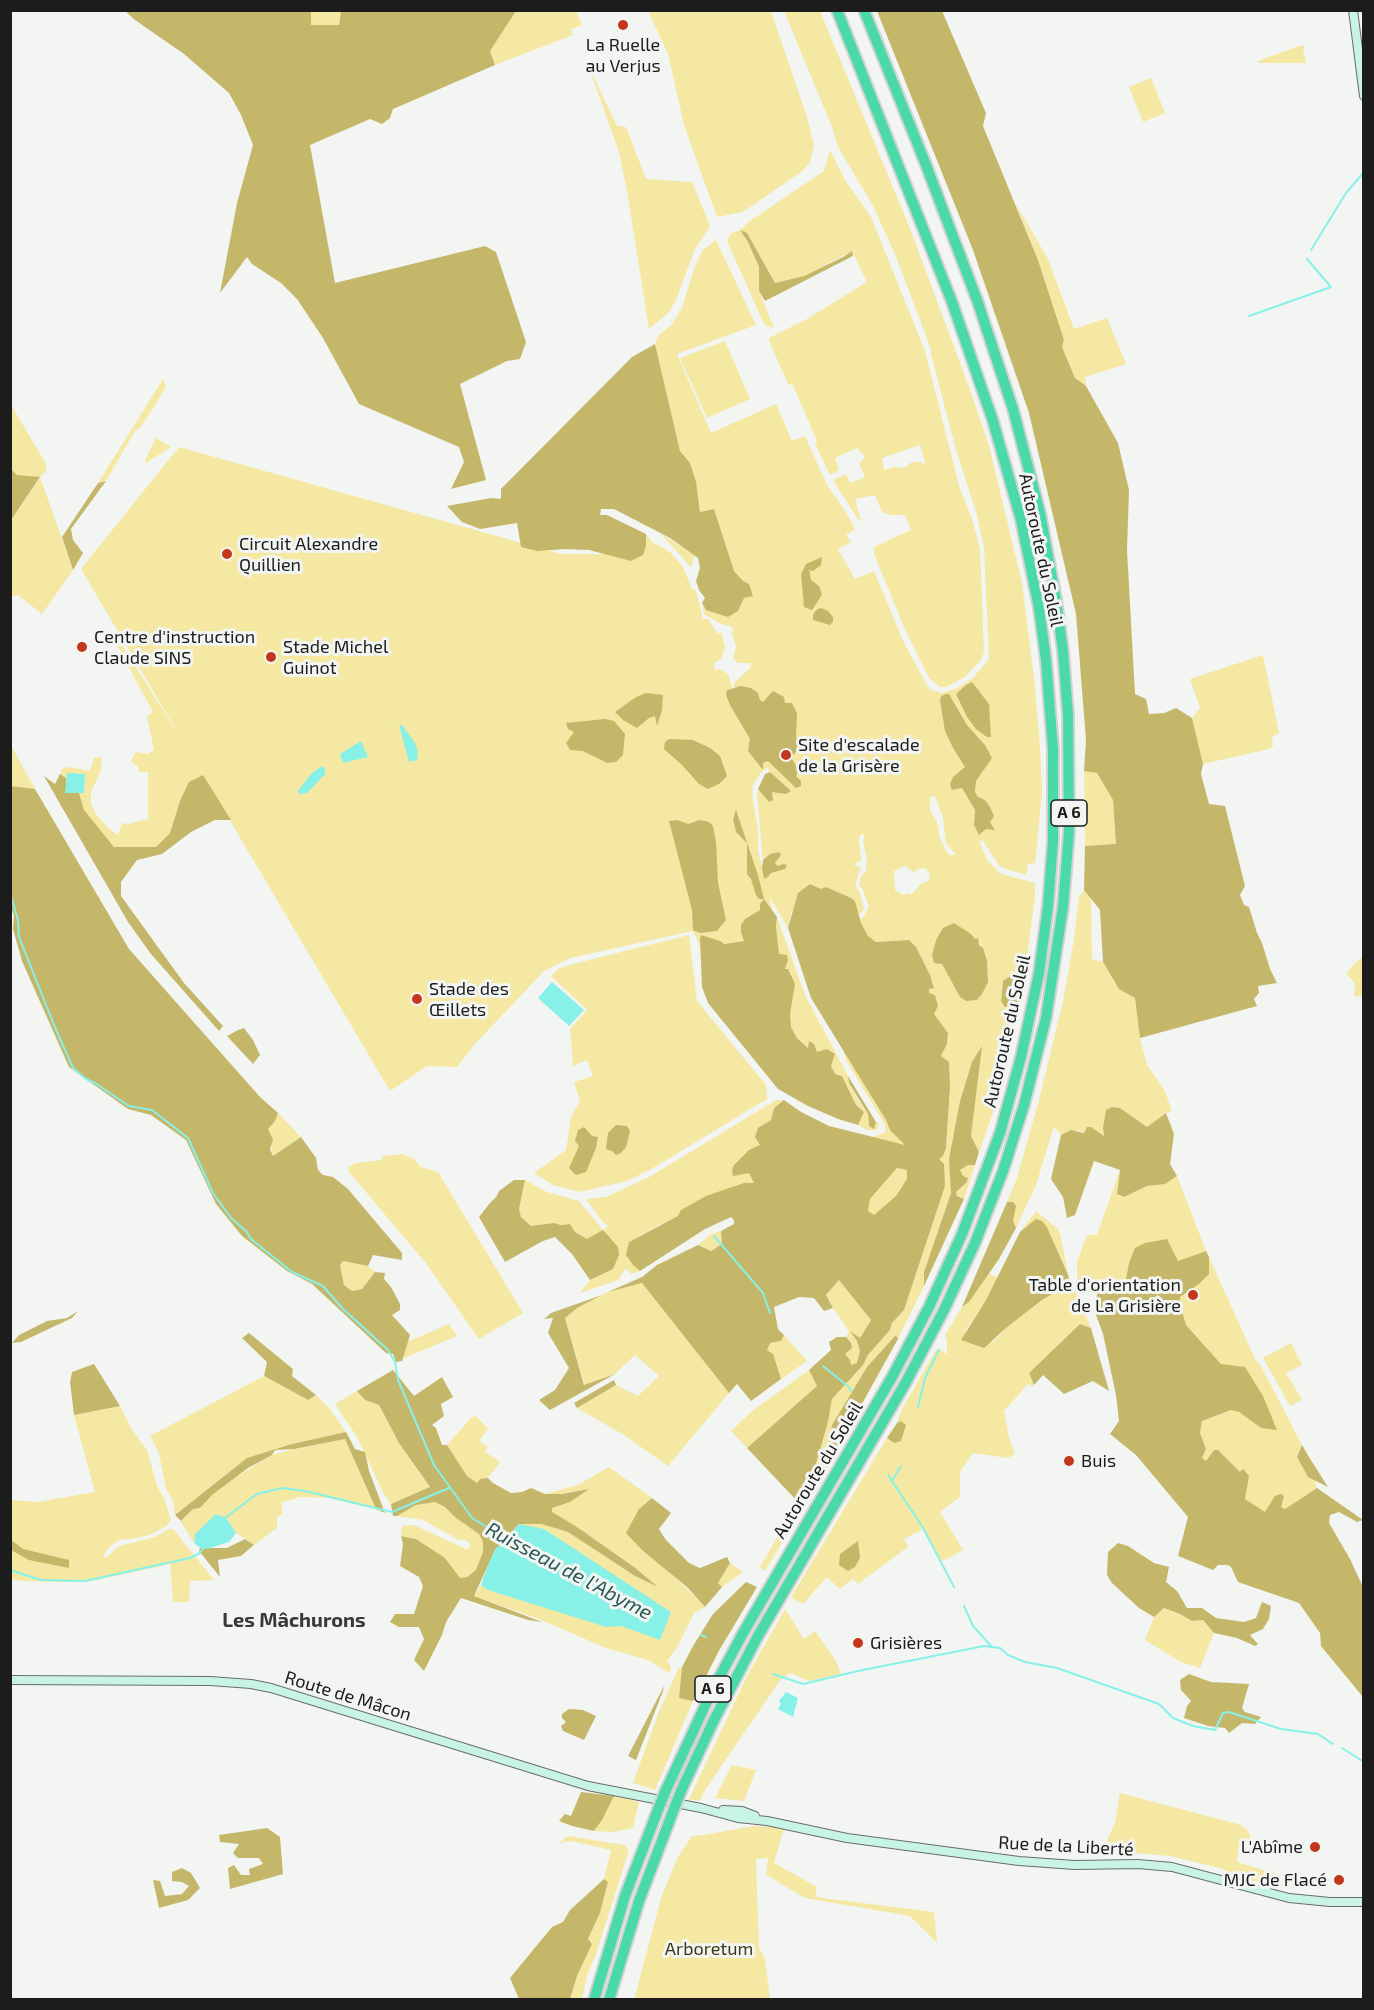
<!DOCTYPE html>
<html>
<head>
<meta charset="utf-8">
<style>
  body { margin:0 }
  #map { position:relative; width:1374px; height:2010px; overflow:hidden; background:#f3f5f2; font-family:"Exo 2",sans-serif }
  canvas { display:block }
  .frame { position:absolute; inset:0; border:12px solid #1b1c1b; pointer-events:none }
</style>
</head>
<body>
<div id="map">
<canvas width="1374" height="2010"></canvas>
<div class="frame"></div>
</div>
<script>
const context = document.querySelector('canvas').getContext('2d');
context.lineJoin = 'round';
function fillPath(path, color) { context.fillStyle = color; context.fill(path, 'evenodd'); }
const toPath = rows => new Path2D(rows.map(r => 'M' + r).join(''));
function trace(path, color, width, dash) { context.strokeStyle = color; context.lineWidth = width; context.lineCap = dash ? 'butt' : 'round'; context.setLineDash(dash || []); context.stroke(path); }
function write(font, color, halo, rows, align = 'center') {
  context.font = font + ' "Exo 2",sans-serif'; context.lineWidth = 6; context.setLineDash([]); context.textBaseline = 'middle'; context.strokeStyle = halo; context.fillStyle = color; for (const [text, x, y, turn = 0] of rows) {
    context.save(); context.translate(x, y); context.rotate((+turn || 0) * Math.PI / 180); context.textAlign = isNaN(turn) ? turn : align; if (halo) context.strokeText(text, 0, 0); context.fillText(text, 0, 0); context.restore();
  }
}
const green = toPath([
  [311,11,341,11,339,25,310,25],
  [516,11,576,11,582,25,571,29,573,35,495,65,490,51],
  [648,11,771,11,807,117,814,145,810,163,801,172,743,212,717,217,684,125,668,54],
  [784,11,820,11,911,231,970,390,989,446,1022,583,1034,678,1040,746,1042,792,1035,863,1028,864,1026,875,1000,867,983,841,979,840,987,860,1001,874,1035,883,1035,897,1023,987,1017,980,1003,981,1001,1001,1012,1008,1018,1006,996,1104,979,1152,971,1136,981,1047,972,1062,960,1101,955,1133,952,1140,951,1193,924,1272,924,1286,898,1339,896,1336,867,1367,832,1425,824,1472,765,1571,760,1567,798,1502,815,1467,828,1422,832,1399,863,1365,868,1355,890,1330,892,1323,904,1310,945,1186,939,1159,943,1156,946,1148,950,1087,949,1062,941,1056,947,1044,948,1033,934,1014,928,994,929,988,934,987,930,975,916,947,909,940,876,942,868,936,861,923,860,919,863,917,869,907,863,890,859,885,860,878,866,871,867,859,863,842,865,835,861,834,859,839,861,861,855,863,855,866,861,867,855,885,860,893,864,909,861,913,858,914,855,901,826,887,791,912,788,928,769,896,773,913,744,941,729,945,720,941,700,939,701,948,693,931,570,958,544,971,474,1045,457,1067,427,1066,390,1091,203,775,180,801,170,833,156,847,114,847,83,810,79,793,84,793,85,774,68,773,66,778,60,774,62,769,68,767,90,771,94,758,99,757,102,759,101,770,91,792,91,803,96,814,109,829,118,835,122,823,128,824,148,819,148,772,139,772,138,767,131,761,136,752,148,754,154,750,147,716,153,712,118,647,115,634,184,743,81,569,179,447,561,554,607,554,631,561,646,546,646,534,652,542,670,552,683,567,692,589,696,591,703,619,708,619,717,633,722,633,725,648,721,659,714,663,715,670,720,669,728,674,732,688,727,690,741,722,763,763,765,762,733,684,751,667,750,663,738,663,733,658,736,646,732,634,733,629,731,626,721,624,704,614,702,603,706,610,738,611,744,598,753,595,734,571,714,509,700,512,690,463,680,451,655,344,658,336,671,325,682,308,695,266,703,250,716,240,756,325,677,354,711,433,776,404,792,441,805,436,827,485,846,512,855,529,846,535,851,542,838,549,855,579,874,571,905,645,927,685,931,690,942,693,957,688,972,679,989,659,984,547,977,515,956,450,931,354,931,349,895,254,872,204,838,147,832,127],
  [806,564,811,580,819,586,804,607],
  [949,694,967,725,985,745,975,781,975,792,977,796,990,807,992,813,990,822,995,829,986,829,974,825,975,810,962,788,955,790,966,768,953,748,946,731,940,701,941,696],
  [768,768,778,792,772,792,767,798,758,789,757,795,763,860,770,854,779,852,781,855,775,862,777,866,765,878,758,850,758,830,752,794,753,785,758,777,763,770],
  [935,796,943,817,946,843,956,855,949,855,944,847,940,838,937,822,930,811,930,797],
  [905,866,915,873,917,869,925,868,930,874,929,881,922,883,911,895,909,893,904,895,895,890,894,871],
  [975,939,983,948,987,961,982,994,977,1000,966,1001,960,997,942,964,932,956,936,940],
  [1302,45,1305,47,1303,49,1306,63,1258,63,1258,61],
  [588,65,617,126,626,127,646,179,692,182,710,226,695,249,676,300,669,312,649,329,627,191,619,152],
  [1151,78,1165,113,1143,122,1129,87],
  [830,150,845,180,871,217,925,351,959,486,972,519,980,549,984,652,981,660,965,677,946,687,940,687,929,678,904,627,874,554,874,547,911,530,905,515,891,515,882,512,875,495,855,499,861,521,859,521,833,480,846,474,850,483,865,477,859,464,865,457,857,448,835,458,839,470,830,475,815,444,817,441,793,385,788,384,769,341,769,338,807,319,867,282,852,251,804,276,775,283,747,234,741,231,748,242,759,267,759,291,774,328,764,324,727,241,731,233,740,230,750,221,824,171],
  [920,445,926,465,921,462,912,462,904,468,895,467,884,470,882,458],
  [1016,204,1048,259,1074,329,1107,318,1126,364,1085,377,1086,386,1075,378,1062,347,1064,340,1038,260],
  [725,341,750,399,707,418,680,358],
  [163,379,166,387,153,408,140,428,135,431,106,481,98,483],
  [10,403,46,464,46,471,40,477,73,570,42,614,18,595,11,597,11,520,40,478,17,475,11,469],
  [156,438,171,447,146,463,145,460],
  [660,533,694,555,692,567,689,565],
  [1263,655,1279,733,1272,737,1273,746,1269,749,1203,764,1192,718,1200,708,1190,679],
  [11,745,35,789,11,786],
  [1084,771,1097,773,1113,800,1116,844,1085,846],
  [1084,890,1091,899,1092,959,1103,962,1119,989,1135,997,1140,1038,1147,1065,1164,1089,1172,1111,1166,1113,1147,1127,1120,1108,1112,1107,1106,1111,1103,1128,1104,1137,1076,1130,1061,1135,1054,1126,1036,1185,1016,1228,1013,1221,1013,1202,1007,1202,1017,1178,1039,1100,1064,997,1074,939,1079,897],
  [777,917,805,995,848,1076,849,1083,858,1100,868,1114,868,1122,874,1129,876,1122,879,1123,877,1130,867,1130,858,1125,864,1112,856,1105,842,1076,835,1075,831,1066,817,1052,814,1044,809,1042,809,1048,797,1038,791,1027,790,1014,795,984,785,969,779,955,776,926],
  [689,935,697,1001,766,1085,767,1099,653,1168,627,1181,580,1192,553,1185,534,1173,566,1150,571,1117,580,1101,574,1082,593,1076,587,1060,573,1066,570,1029,587,1010,551,976,558,969,573,964],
  [1363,957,1363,995,1354,997,1355,983,1346,974,1355,963],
  [841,1045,886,1120,890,1130,906,1145,871,1138,886,1132,884,1123,847,1062],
  [776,1100,784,1100,774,1108,771,1120,749,1173,755,1183,659,1225,629,1242,633,1265,640,1271,631,1274,626,1268,618,1280,580,1293,590,1280,613,1269,587,1239,575,1232,570,1224,561,1225,554,1223,531,1226,521,1217,519,1209,525,1180,547,1192,579,1201,603,1230,608,1226,602,1221,586,1199,606,1197,651,1176],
  [278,1113,301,1137,273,1156,268,1129,275,1121],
  [403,1154,414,1159,421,1167,438,1172,523,1313,479,1339,425,1262,349,1172,348,1167,356,1163,382,1160,382,1156],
  [968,1165,975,1165,964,1199,957,1196,956,1192,967,1182,968,1178,963,1176,960,1170],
  [897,1168,907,1170,907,1180,896,1196,874,1215,867,1211,870,1199],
  [1120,1170,1117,1193,1124,1197,1147,1186,1164,1184,1177,1176,1206,1251,1178,1261,1129,1263,1125,1284,1114,1292,1101,1294,1093,1290,1084,1294,1077,1280,1077,1262,1087,1235,1097,1235],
  [1036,1211,1059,1230,1069,1277,1091,1328,1080,1324,1029,1373,1034,1385,1032,1387,1029,1384,1027,1385,1004,1411,1009,1438,1015,1454,1008,1458,973,1453,960,1472,960,1497,940,1512,963,1550,941,1562,923,1529,904,1539,908,1547,858,1584,853,1579,840,1589,827,1577,803,1604,791,1597,887,1438,894,1443,901,1421,897,1423,901,1411,937,1348,947,1354,947,1341,945,1335,962,1307,969,1302,989,1272,991,1275,998,1277,986,1300,964,1333,993,1342,1006,1328,1042,1300,1062,1288,1069,1277,1049,1231,1036,1220,1020,1232],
  [721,1231,722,1244,711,1251,698,1245,711,1234],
  [1209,1257,1255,1359,1261,1366,1302,1445,1297,1457,1308,1477,1315,1480,1317,1488,1285,1509,1280,1507,1265,1513,1250,1503,1245,1498,1240,1472,1218,1450,1214,1450,1206,1461,1202,1458,1206,1449,1200,1433,1202,1421,1231,1410,1239,1412,1261,1428,1221,1364,1186,1325,1180,1305,1180,1297,1199,1284,1209,1274],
  [343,1261,368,1266,375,1272,362,1289,352,1291,344,1285,340,1264],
  [839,1280,871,1320,860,1338,852,1333,857,1341,860,1351,857,1364,851,1365,844,1354,851,1343,846,1337,849,1331,833,1308,826,1295],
  [642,1283,729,1393,668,1466,624,1435,577,1408,616,1385,638,1396,659,1376,635,1355,615,1374,585,1385,565,1318,577,1308,608,1292],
  [449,1324,457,1336,402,1359,407,1342],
  [784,1335,807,1361,781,1379,773,1355,766,1350,770,1343,781,1341],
  [1291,1343,1302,1365,1286,1373,1302,1400,1290,1406,1263,1358],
  [809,1370,817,1386,747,1448,731,1431,751,1412],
  [264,1376,308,1400,316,1395,329,1408,346,1432,292,1444,238,1465,175,1515,173,1501,166,1489,159,1453,150,1436],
  [357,1391,365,1400,379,1405,399,1443,430,1488,391,1504,384,1494,357,1437,335,1404],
  [120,1406,131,1428,147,1450,157,1486,164,1498,171,1520,166,1526,152,1534,137,1538,120,1540,110,1546,103,1556,106,1558,119,1546,155,1537,169,1529,173,1529,214,1580,190,1581,189,1602,173,1602,170,1564,97,1580,72,1582,22,1581,11,1579,10,1500,38,1502,95,1492,74,1415],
  [476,1416,488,1429,479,1441,488,1447,485,1452,500,1462,488,1478,480,1479,477,1483,467,1476,447,1445,470,1419],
  [345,1439,376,1509,329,1498,300,1497,281,1503,283,1514,277,1517,277,1528,254,1545,236,1533,226,1518,195,1534,194,1543,181,1522,193,1509,200,1508,211,1495,238,1476,272,1455,294,1449],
  [609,1467,652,1498,639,1509,667,1569,705,1607,694,1613,676,1649,667,1661,671,1667,669,1673,648,1660,606,1648,539,1619,474,1596,481,1585,490,1560,519,1524,532,1523,541,1524,568,1532,635,1576,656,1586,634,1567,580,1529,552,1513,551,1508,570,1502,587,1489,562,1494,545,1494,578,1485],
  [435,1502,445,1507,456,1518,479,1534,483,1542,483,1552,476,1570,467,1577,459,1578,445,1558,416,1539,401,1536,402,1526,414,1525,468,1550,470,1544,465,1540,459,1540,423,1520,397,1516,416,1505],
  [730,1563,743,1572,722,1587,718,1583],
  [1163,1608,1180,1614,1192,1621,1203,1620,1214,1633,1200,1668,1181,1662,1145,1640,1154,1617],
  [785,1609,804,1639,815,1631,836,1661,841,1674,809,1681,790,1673,781,1679,705,1790,700,1801,689,1799,747,1676],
  [682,1667,679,1697,693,1701,655,1790,633,1783,658,1714,678,1669],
  [732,1765,756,1770,744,1801,715,1798],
  [1120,1793,1241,1825,1249,1832,1252,1844,1239,1844,1237,1862,1280,1875,1280,1883,1287,1884,1287,1888,1249,1880,1220,1868,1169,1856,1111,1851,1107,1840,1115,1823],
  [614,1796,639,1802,633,1828,612,1832,594,1831,602,1820],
  [753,1826,784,1828,774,1863,817,1887,815,1897,934,1912,937,1943,910,1916,805,1898,766,1875,768,1858,756,1859,759,1948,765,1959,770,1999,634,2000,662,1895,678,1857,692,1836,704,1835],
  [568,1836,624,1845,629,1850,595,1957,587,1975,582,1999,570,1999,577,1976,592,1944,588,1940,600,1913,608,1883,604,1879,611,1850,571,1841,559,1843]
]);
const forest = toPath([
  [125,11,311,11,311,25,339,25,341,11,516,11,490,51,495,65,393,109,390,118,382,124,370,119,310,145,335,283,485,246,496,252,526,342,520,359,507,361,460,384,486,480,451,489,464,462,459,447,359,404,323,338,297,299,281,283,252,264,247,257,220,293,237,203,253,145,241,115,229,93,184,54,135,20],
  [877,11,942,11,986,113,983,126,1038,260,1064,340,1062,347,1075,378,1086,386,1118,443,1129,490,1127,550,1135,694,1146,699,1149,714,1164,713,1176,708,1192,718,1203,764,1201,774,1209,804,1225,806,1245,886,1240,895,1244,905,1249,907,1257,933,1262,943,1270,969,1277,983,1258,986,1259,993,1254,999,1257,1006,1140,1038,1135,998,1119,989,1103,962,1100,910,1084,890,1085,846,1116,844,1113,800,1097,773,1084,771,1086,740,1076,614,1029,413,973,250],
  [740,230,747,233,775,283,804,276,843,257,852,251,853,256,765,301,759,291,759,267,748,242],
  [655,344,680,451,690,463,696,482,700,512,714,509,734,571,743,581,749,584,753,596,744,598,738,611,728,617,706,610,702,603,705,598,699,590,696,581,700,568,698,558,670,538,614,509,601,509,600,515,607,515,646,534,646,546,643,555,631,561,589,550,565,549,537,551,521,547,517,523,480,529,462,522,447,506,491,498,501,499,501,489,632,357],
  [11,469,17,475,40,477,11,520],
  [106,481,71,529,73,540,83,553,73,570,62,537,98,483],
  [822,557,821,565,813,571,809,570,811,580,819,586,822,595,812,610,804,607,801,574,806,564],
  [821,608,828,611,833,617,833,622,830,625,813,620,813,615,816,610],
  [972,682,989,704,991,737,987,737,976,729,967,717,956,694,966,685],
  [741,686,751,688,758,693,760,700,763,702,773,691,784,697,785,703,792,703,797,713,796,737,802,746,791,757,799,771,796,776,801,781,801,786,796,788,768,761,763,763,763,770,748,751,750,739,730,705,726,695,727,690],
  [646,693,663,695,662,710,657,726,655,716,649,718,637,728,623,720,615,712,636,697],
  [946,694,949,694,967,725,985,745,992,758,976,781,975,791,977,796,986,801,990,807,994,816,990,822,995,830,986,829,979,835,974,825,975,810,962,788,952,790,950,784,953,777,965,767,953,748,945,731,940,701,941,696],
  [605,719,614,721,625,734,623,755,616,762,607,763,583,751,570,750,566,743,574,732,568,729,566,723],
  [669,739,693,740,710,748,720,756,727,776,719,784,708,789,699,784,682,765,664,749,665,742],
  [770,772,791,791,786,794,772,792,773,800,769,802,758,789,765,774],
  [60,774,66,778,66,792,79,793,84,810,114,847,156,847,170,833,180,801,189,782,203,775,231,820,215,820,191,832,162,854,137,860,121,882,121,896,184,983,223,1026,219,1031,151,954,128,922,44,776,55,784],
  [11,786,35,789,129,949,260,1097,278,1113,275,1121,268,1129,273,1140,270,1149,273,1156,301,1137,316,1158,318,1170,323,1175,333,1177,348,1189,402,1253,402,1260,373,1255,368,1266,343,1261,340,1265,344,1285,352,1291,362,1289,375,1272,385,1273,384,1279,391,1287,400,1304,400,1310,392,1315,410,1335,402,1361,396,1362,393,1354,386,1353,312,1284,287,1271,242,1236,216,1204,186,1140,151,1115,128,1109,69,1067,22,961,13,929,14,915,10,906],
  [736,810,758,875,764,899,777,917,776,926,779,954,787,955,788,960,785,969,788,969,795,984,790,1014,791,1027,797,1038,808,1048,809,1041,814,1044,817,1052,827,1049,835,1054,831,1066,835,1074,842,1076,856,1105,864,1112,858,1125,838,1119,808,1106,778,1089,708,1003,702,987,700,939,701,935,720,941,725,944,744,941,741,932,741,925,745,919,760,910,760,904,764,899,759,899,756,895,751,879,747,874,747,843,736,832,733,819],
  [677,820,688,824,700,820,709,822,713,826,716,842,718,883,726,920,717,931,700,933,693,930,692,910,669,821],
  [779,852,781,855,775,863,778,866,783,864,787,865,785,869,771,873,768,877,764,879,762,867,763,860,770,854],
  [810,884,821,889,826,887,851,898,855,901,861,923,868,936,876,942,909,940,916,947,930,975,934,988,929,989,929,993,935,995,938,1006,934,1014,948,1033,947,1044,941,1056,949,1062,950,1087,946,1148,943,1156,939,1159,944,1164,945,1186,904,1310,892,1323,890,1330,868,1355,863,1365,832,1399,828,1422,815,1467,798,1502,747,1448,817,1386,809,1370,831,1350,829,1342,837,1337,846,1337,851,1343,852,1348,845,1354,850,1360,851,1365,857,1363,860,1351,857,1341,850,1331,860,1338,871,1320,839,1280,826,1295,833,1308,824,1311,814,1298,799,1297,774,1307,778,1329,784,1335,781,1341,770,1343,767,1350,773,1354,781,1379,751,1401,737,1384,729,1393,642,1283,608,1292,642,1277,657,1265,698,1245,711,1251,722,1244,721,1231,734,1224,734,1220,731,1217,705,1229,640,1271,633,1265,626,1255,629,1242,678,1216,681,1210,706,1196,744,1183,754,1183,749,1173,733,1176,732,1170,734,1165,749,1150,760,1145,755,1137,758,1128,771,1120,774,1108,784,1100,801,1112,829,1126,905,1145,890,1130,886,1120,811,998,788,928,798,893],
  [897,1168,907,1170,907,1179,896,1196,874,1215,868,1211,870,1199],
  [954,923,971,934,975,939,978,938,979,945,983,948,987,961,988,982,982,994,977,1000,966,1001,960,997,942,964,934,963,932,955,936,940,943,928],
  [1017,972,1017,980,1023,987,1018,1006,1005,1007,1001,1001,1003,981],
  [244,1028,253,1040,260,1055,253,1064,227,1036,238,1030],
  [982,1046,971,1136,979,1152,975,1165,968,1165,960,1170,963,1176,968,1178,967,1182,956,1192,957,1196,964,1199,924,1286,924,1272,951,1193,949,1159,960,1101,972,1062],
  [848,1076,876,1122,874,1129,869,1126,868,1114,849,1083],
  [1112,1107,1120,1108,1147,1127,1166,1113,1174,1134,1170,1164,1177,1176,1165,1184,1147,1186,1124,1197,1117,1194,1120,1170,1094,1161,1075,1215,1067,1218,1063,1197,1051,1179,1061,1135,1071,1130,1084,1133,1087,1127,1091,1127,1104,1136,1103,1128,1106,1110],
  [616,1125,627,1126,630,1131,626,1147,621,1153,616,1155,612,1151,606,1149,608,1133],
  [584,1127,592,1136,598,1137,596,1148,586,1172,576,1175,569,1168,579,1146,575,1141,578,1130],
  [514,1180,525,1180,519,1209,521,1217,531,1226,554,1223,561,1225,570,1224,575,1232,587,1239,603,1230,618,1247,619,1255,613,1269,590,1280,572,1254,555,1237,543,1241,505,1262,479,1217,490,1203,497,1196,499,1191],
  [1007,1202,1013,1202,1016,1206,1013,1221,1016,1228,999,1259,969,1302,962,1307],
  [1036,1219,1042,1221,1047,1227,1069,1277,1062,1288,1042,1300,1006,1328,984,1348,961,1340,986,1300,1020,1232],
  [1167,1239,1178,1261,1206,1251,1209,1257,1209,1274,1199,1284,1180,1297,1180,1305,1186,1325,1221,1364,1245,1367,1263,1396,1277,1430,1261,1428,1239,1412,1231,1410,1202,1421,1200,1433,1206,1449,1202,1458,1206,1461,1214,1450,1218,1450,1240,1472,1243,1469,1249,1476,1245,1499,1265,1512,1275,1496,1281,1494,1284,1496,1281,1507,1285,1509,1317,1488,1363,1520,1357,1522,1339,1512,1330,1515,1329,1523,1350,1559,1363,1587,1363,1697,1321,1646,1320,1633,1299,1603,1238,1582,1231,1567,1228,1565,1218,1565,1213,1570,1178,1556,1188,1517,1136,1455,1110,1434,1119,1421,1116,1395,1103,1334,1096,1315,1097,1292,1101,1294,1114,1292,1125,1284,1129,1263,1135,1248,1145,1243],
  [602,1295,577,1308,565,1318,584,1385,615,1374,550,1410,539,1400,555,1390,569,1368,548,1333,553,1318,544,1319,551,1313],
  [78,1311,72,1318,21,1342,12,1343,19,1335,47,1321,67,1318],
  [1080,1324,1091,1328,1109,1391,1093,1381,1064,1394,1043,1375,1034,1385,1029,1373],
  [249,1333,293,1369,292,1376,316,1395,308,1400,264,1376,267,1362,242,1338],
  [896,1335,898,1339,824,1472,832,1425,867,1367],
  [94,1364,120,1406,74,1415,70,1382,72,1372],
  [393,1370,414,1396,442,1377,453,1397,441,1404,444,1416,432,1425,436,1428,442,1445,447,1445,467,1476,477,1483,480,1479,488,1478,493,1483,511,1493,522,1492,531,1488,545,1494,562,1494,589,1489,570,1502,552,1508,552,1512,580,1529,634,1567,658,1587,635,1576,568,1532,541,1524,519,1524,495,1550,474,1596,542,1622,528,1620,461,1598,446,1622,442,1635,424,1671,414,1660,424,1639,419,1627,399,1627,390,1622,395,1614,414,1614,423,1586,419,1577,400,1566,403,1544,401,1536,416,1539,445,1558,460,1578,467,1577,476,1570,483,1552,483,1542,479,1534,456,1518,445,1507,435,1502,416,1505,397,1516,393,1516,391,1504,430,1487,399,1443,379,1405,365,1400,357,1391],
  [614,1380,616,1385,577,1408,574,1403],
  [901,1421,906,1425,903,1435,901,1441,894,1443,887,1438,897,1423],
  [346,1432,355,1449,365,1452,369,1471,385,1513,376,1509,345,1439,294,1449,275,1450,272,1455,248,1468,212,1495,200,1508,193,1509,181,1521,175,1515,247,1458,292,1444],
  [1302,1445,1309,1457,1328,1487,1308,1477,1297,1457],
  [652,1498,671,1513,659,1529,666,1540,689,1563,700,1568,727,1557,730,1563,718,1583,722,1587,705,1607,687,1587,642,1550,626,1533,639,1509],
  [245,1539,254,1545,241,1556,218,1560,220,1577,199,1551,200,1548,227,1548],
  [11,1540,23,1549,69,1560,69,1568,29,1560,11,1550],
  [858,1541,860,1558,855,1567,848,1571,839,1565,840,1554],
  [1118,1543,1128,1546,1154,1563,1169,1567,1166,1582,1177,1591,1187,1608,1202,1608,1216,1618,1244,1622,1256,1618,1262,1602,1271,1606,1269,1619,1263,1629,1250,1635,1258,1644,1255,1646,1237,1638,1214,1633,1203,1620,1192,1621,1180,1614,1164,1608,1154,1617,1139,1608,1112,1583,1107,1575,1108,1552],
  [746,1582,757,1587,720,1649,693,1701,679,1698,682,1667,693,1646,713,1614],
  [1189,1674,1211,1682,1249,1684,1242,1708,1245,1712,1261,1717,1255,1724,1242,1723,1229,1733,1225,1728,1208,1726,1184,1718,1187,1706,1191,1701,1181,1690,1180,1680],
  [664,1686,663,1691,636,1760,628,1756],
  [569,1709,583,1710,596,1716,584,1740,563,1731,561,1726,566,1722,562,1718,562,1714],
  [581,1792,614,1796,602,1820,594,1831,572,1826,559,1821,565,1814,571,1816],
  [267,1828,280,1837,283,1874,230,1889,228,1868,234,1865,241,1875,250,1875,249,1869,263,1864,259,1858,238,1858,233,1853,239,1844,220,1842,219,1835],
  [182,1868,191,1873,200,1888,188,1900,159,1908,153,1880,160,1881,165,1896,182,1894,189,1886,182,1882,172,1881,172,1872],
  [604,1879,608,1882,600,1913,588,1939,592,1944,577,1976,570,1999,519,1999,510,1978,552,1927,563,1922,570,1910]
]);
const water = toPath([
  [399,725,402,725,415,743,418,752,417,760,409,762],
  [361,741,368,757,343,763,340,754],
  [322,766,325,769,325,774,307,793,299,794,298,791,311,774],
  [67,773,85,774,84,793,65,793],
  [552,982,584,1010,569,1026,538,998],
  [216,1514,226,1518,236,1533,229,1542,207,1549,200,1548,194,1543,195,1534],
  [519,1524,544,1529,671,1612,660,1640,621,1626,606,1627,488,1590,481,1585,490,1560,495,1550],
  [786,1692,798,1698,793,1717,778,1709,781,1704,779,1701]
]);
const stream = toPath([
  [1311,250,1346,193,1364,172],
  [1249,316,1331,287,1307,259],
  [10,893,18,920,19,937,54,1025,73,1068,86,1079,95,1083,129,1106,152,1110,188,1138,213,1193,231,1218,246,1231,251,1239,292,1272,323,1286,342,1308,388,1350,395,1362,398,1380,434,1465,472,1518,506,1539],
  [714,1236,763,1293,770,1313],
  [823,1366,849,1387,851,1391],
  [918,1407,925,1378,939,1350],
  [888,1475,922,1526,954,1587],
  [892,1481,901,1466],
  [225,1518,257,1494,282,1488,305,1491,392,1512,449,1488],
  [10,1570,41,1580,85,1581,190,1558,200,1553,204,1547],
  [964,1606,973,1626,992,1647],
  [701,1635,706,1637],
  [773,1674,803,1684,858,1671,984,1646,1000,1648,1008,1655,1025,1662,1057,1668,1159,1704,1173,1718,1193,1726,1215,1730,1223,1713,1229,1712,1281,1729,1318,1734,1333,1744],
  [1342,1748,1364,1762]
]);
const secondary = toPath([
  [1353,10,1364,96],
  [10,1680,210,1681,251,1684,271,1688,588,1786,701,1808,738,1818,767,1821,847,1838,1019,1861,1075,1865,1138,1864,1172,1867,1289,1898,1330,1902,1364,1902],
  [723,1810,742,1811,755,1816]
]);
const highway = toPath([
  [666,1790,710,1695,743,1633,892,1377,929,1307,962,1234,1000,1133,1021,1057,1039,973,1048,906,1053,841,1053,749,1046,660,1039,608,1021,520,993,421,952,302,837,10],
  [681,1791,714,1720,758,1636,905,1384,944,1310,975,1243,1003,1171,1024,1105,1046,1018,1063,907,1069,832,1068,715,1063,651,1056,600,1040,513,1013,409,977,300,926,165,864,10],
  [594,2000,625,1896,659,1807],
  [609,2000,639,1901,674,1809]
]);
const highwayBridge = toPath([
  [659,1807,666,1790],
  [674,1809,681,1791]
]);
const markers = [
  [623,25,6,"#c2371b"],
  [227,554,6,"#c2371b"],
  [82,647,6,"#c2371b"],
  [271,657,6,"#c2371b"],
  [786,755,6,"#c2371b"],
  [417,999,6,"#c2371b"],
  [1193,1295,6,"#c2371b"],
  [1069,1461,6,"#c2371b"],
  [858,1643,6,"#c2371b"],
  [1315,1847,6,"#c2371b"],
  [1339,1880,6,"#c2371b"]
];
const shields = [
  [1069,813,36],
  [713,1689,36]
];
const shieldNames = [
  ["A 6",1069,813],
  ["A 6",713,1689]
];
const poiNames = [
  ["La Ruelle",623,45,"center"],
  ["au Verjus",623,66,"center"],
  ["Circuit Alexandre",239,544],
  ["Quillien",239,565],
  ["Centre d'instruction",94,637],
  ["Claude SINS",94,658],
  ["Stade Michel",283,647],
  ["Guinot",283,668],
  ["Site d'escalade",798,745],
  ["de la Grisère",798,766],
  ["Stade des",429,989],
  ["Œillets",429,1010],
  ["Table d'orientation",1181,1285,"right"],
  ["de La Grisière",1181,1306,"right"],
  ["Buis",1081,1461],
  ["Grisières",870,1643],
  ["L'Abîme",1303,1847,"right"],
  ["MJC de Flacé",1327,1880,"right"]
];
const streetNames = [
  ["Autoroute du Soleil",1041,550,78],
  ["Autoroute du Soleil",1007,1031,-77],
  ["Autoroute du Soleil",818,1470,-59],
  ["Route de Mâcon",348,1696,17],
  ["Rue de la Liberté",1066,1846,3]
];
const parkNames = [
  ["Arboretum",709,1949]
];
const waterNames = [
  ["Ruisseau de l'Abyme",569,1571,28]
];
const neighbourhoodNames = [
  ["Les Mâchurons",294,1620]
];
fillPath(green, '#f4e8a2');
fillPath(forest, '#c5b76a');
fillPath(water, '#87f1e8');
trace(stream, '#87f1e8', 2);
trace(secondary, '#6a6c6a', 10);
trace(highway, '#d1d2d1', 14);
trace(secondary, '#c8f4e5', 8);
trace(highway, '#49daa8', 10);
trace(highwayBridge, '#d1d2d1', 14, []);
trace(highwayBridge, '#49daa8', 10);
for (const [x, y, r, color] of markers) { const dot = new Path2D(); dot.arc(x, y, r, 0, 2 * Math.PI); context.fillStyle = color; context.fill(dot); trace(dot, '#f3f5f2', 2); }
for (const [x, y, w] of shields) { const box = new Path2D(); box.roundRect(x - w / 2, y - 13, w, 26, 4.5); context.fillStyle = '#f3f5f2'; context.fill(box); trace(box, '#1b1c1b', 1.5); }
write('bold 16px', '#1b1c1b', null, shieldNames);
write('18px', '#1b1c1b', '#f3f5f2', poiNames, 'left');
write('18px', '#1b1c1b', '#f3f5f2', streetNames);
write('18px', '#3d3715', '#f3f5f2', parkNames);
write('italic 20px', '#275753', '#f3f5f2', waterNames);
write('bold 20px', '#373937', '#f3f5f2', neighbourhoodNames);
</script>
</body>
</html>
